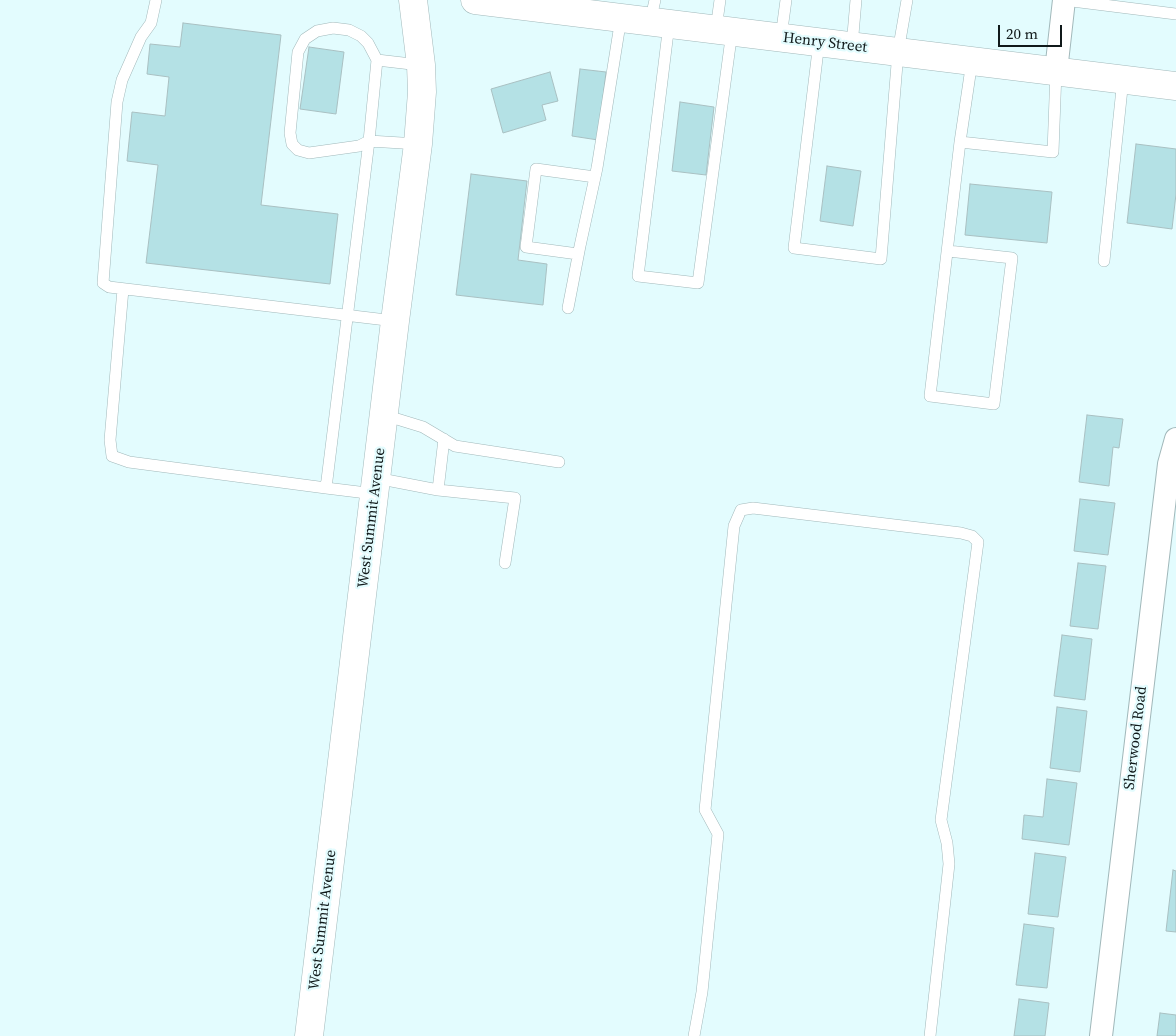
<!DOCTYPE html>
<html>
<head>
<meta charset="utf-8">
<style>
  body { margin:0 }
  #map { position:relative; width:1176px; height:1036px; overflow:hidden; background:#e3fcfe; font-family:"Source Serif 4",serif }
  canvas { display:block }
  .scale { position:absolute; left:998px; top:25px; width:64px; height:22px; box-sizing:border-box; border:2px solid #10191a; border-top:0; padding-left:6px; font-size:15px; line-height:18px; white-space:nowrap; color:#10191a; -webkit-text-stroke:4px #e3fcfe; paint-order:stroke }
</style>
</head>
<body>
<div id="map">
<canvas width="1176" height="1036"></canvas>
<div class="scale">20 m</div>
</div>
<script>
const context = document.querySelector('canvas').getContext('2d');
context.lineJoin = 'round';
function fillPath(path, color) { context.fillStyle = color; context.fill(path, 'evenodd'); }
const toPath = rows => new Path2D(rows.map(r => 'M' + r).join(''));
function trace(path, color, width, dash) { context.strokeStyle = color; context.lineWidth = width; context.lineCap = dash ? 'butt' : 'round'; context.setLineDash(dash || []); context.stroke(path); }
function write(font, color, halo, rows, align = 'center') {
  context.font = font + ' "Source Serif 4",serif'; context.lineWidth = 4.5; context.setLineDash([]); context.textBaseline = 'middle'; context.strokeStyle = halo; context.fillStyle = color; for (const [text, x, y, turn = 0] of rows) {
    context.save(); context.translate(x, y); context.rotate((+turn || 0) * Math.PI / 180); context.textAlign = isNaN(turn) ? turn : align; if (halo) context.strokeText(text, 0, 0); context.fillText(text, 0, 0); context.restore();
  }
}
const building = toPath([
  [183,23,281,35,261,205,338,214,330,284,146,263,158,165,127,161,132,112,165,116,169,77,147,74,150,44,180,47,183,23],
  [309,47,344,52,336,114,300,109,309,47],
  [580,69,606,72,598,140,572,136,580,69],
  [550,72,558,101,542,105,546,120,503,133,491,89,550,72],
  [680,102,714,107,706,175,672,171,680,102],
  [1136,144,1176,149,1176,194,1172,229,1127,223,1136,144],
  [827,166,861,171,853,226,820,221,827,166],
  [471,174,527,181,518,260,547,264,543,305,456,295,471,174],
  [970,184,1052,192,1047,243,965,235,970,184],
  [1087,415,1123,419,1119,448,1113,447,1109,486,1079,482,1087,415],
  [1080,499,1115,503,1108,555,1074,551,1080,499],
  [1078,563,1106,566,1098,629,1070,626,1078,563],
  [1062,635,1092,639,1085,700,1054,696,1062,635],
  [1057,707,1087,711,1080,772,1050,768,1057,707],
  [1047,779,1077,783,1069,845,1022,839,1024,815,1043,817,1047,779],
  [1035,853,1066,857,1058,917,1028,914,1035,853],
  [1173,870,1176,871,1176,932,1166,931,1173,870],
  [1024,924,1054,928,1047,988,1016,985,1024,924],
  [1019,999,1049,1003,1045,1036,1014,1036,1019,999],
  [1160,1013,1176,1015,1176,1036,1157,1036,1160,1013]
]);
const service = toPath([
  [156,0,151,23,141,37,122,80,117,102,103,283,109,287,395,321],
  [1064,0,1176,14],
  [650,22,655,0],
  [669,24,638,276,698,283,732,31],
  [716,29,720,0],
  [781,37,786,0],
  [819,42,794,248,881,259,898,52,907,0],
  [852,46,856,0],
  [377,60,420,65],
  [972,61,960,142,1053,152,1056,71],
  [948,251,1012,258,994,404,930,396,960,142],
  [578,254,526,247,536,169,595,177],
  [1104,261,1123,79],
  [123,289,110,440,112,456,129,462,326,488],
  [568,308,580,246,597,168,621,18],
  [384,415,423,427,455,446,559,462],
  [376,478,438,490,444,439],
  [438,490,515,498,505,563],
  [375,494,326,488,369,141,377,60,368,43,361,36,349,30,333,28,317,31,305,39,298,52,290,133,292,144,298,150,309,153,359,146,369,141,418,144],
  [694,1036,702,992,718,834,705,810,734,526,741,510,753,508,961,533,972,536,978,542,941,820,947,843,949,864,930,1036]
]);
const minor = toPath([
  [1056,71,1064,0],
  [1101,1036,1169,464,1176,439]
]);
const tertiary = toPath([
  [309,1036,395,321,418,144,422,92,421,65,413,0]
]);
const secondary = toPath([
  [475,0,1176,86]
]);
const streetNames = [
  ["Henry Street",825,43,7],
  ["West Summit Avenue",372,518,-83],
  ["Sherwood Road",1136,738,-83],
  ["West Summit Avenue",323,920,-83]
];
fillPath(building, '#b4e1e5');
trace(building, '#a9c0c2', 1);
trace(service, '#a1b8ba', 12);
trace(minor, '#a1b8ba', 24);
trace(tertiary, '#a1b8ba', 29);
trace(secondary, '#a1b8ba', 29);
trace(service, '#fff', 11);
trace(minor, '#fff', 22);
trace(tertiary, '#fff', 28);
trace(secondary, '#fff', 28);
write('15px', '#10191a', '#e3fcfe', streetNames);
</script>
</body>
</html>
